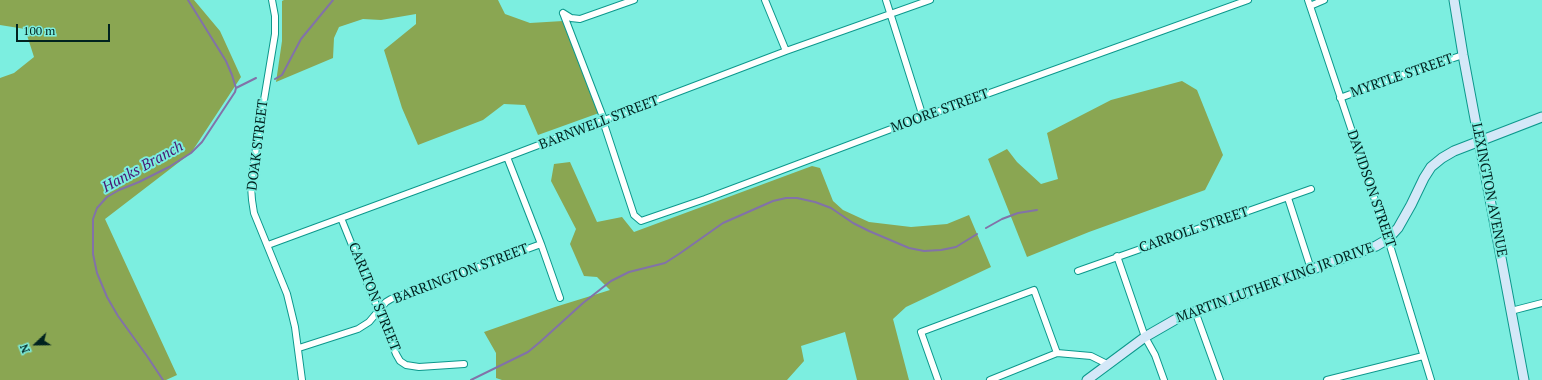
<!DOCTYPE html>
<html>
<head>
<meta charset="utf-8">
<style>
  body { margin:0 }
  #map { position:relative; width:1542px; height:380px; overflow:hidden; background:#7ceee0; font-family:"PT Serif",serif }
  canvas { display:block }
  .north { position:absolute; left:16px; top:324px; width:40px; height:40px; -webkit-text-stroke:3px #7ceee0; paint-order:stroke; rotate:248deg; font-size:11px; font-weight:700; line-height:16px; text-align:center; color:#00221f }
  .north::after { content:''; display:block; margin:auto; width:14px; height:18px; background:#00221f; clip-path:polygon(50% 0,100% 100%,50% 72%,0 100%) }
  .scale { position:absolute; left:16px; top:24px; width:94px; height:18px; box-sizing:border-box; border:2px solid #00221f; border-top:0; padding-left:5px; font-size:12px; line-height:14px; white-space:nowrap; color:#00221f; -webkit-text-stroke:3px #7ceee0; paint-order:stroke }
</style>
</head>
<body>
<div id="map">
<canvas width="1542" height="380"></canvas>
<div class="north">N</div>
<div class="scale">100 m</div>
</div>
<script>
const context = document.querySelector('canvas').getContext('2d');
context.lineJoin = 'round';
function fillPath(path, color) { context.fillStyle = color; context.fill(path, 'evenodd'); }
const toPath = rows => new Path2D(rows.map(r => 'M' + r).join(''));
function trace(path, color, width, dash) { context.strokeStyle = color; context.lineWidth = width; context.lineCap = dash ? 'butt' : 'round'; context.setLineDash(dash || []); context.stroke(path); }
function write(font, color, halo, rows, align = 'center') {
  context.font = font + ' "PT Serif",serif'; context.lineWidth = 4; context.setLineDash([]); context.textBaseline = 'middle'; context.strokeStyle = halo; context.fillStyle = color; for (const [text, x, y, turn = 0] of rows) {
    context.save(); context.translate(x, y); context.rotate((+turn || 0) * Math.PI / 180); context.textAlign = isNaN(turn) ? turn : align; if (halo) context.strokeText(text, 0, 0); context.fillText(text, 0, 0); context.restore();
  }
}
const forest = toPath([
  [0,0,194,0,220,31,241,77,191,153,105,219,177,375,166,380,0,380,0,78,14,73,34,57,25,29,0,25],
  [284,0,498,0,505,14,530,23,563,21,599,113,538,135,525,105,504,104,483,120,418,145,402,108,384,50,416,24,416,14,381,20,363,19,339,27,334,38,333,58,276,82,282,41,282,1],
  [1182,81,1197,90,1223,155,1205,190,1089,232,1027,257,988,159,1007,149,1017,162,1041,184,1058,179,1047,133,1111,100],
  [570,162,597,222,622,217,634,232,812,166,820,168,833,201,843,210,869,222,911,227,947,224,969,215,991,267,906,307,893,319,909,380,857,380,845,332,801,346,804,361,787,380,502,380,496,378,496,353,484,332,555,307,610,290,597,277,584,276,570,244,576,229,551,181,554,164]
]);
const stream = toPath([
  [275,79,282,75,301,39,333,0],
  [236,88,256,78],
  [986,228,1002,219,1018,213,1037,210],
  [163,380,147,356,118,316,107,297,97,273,93,254,93,219,97,208,107,197,119,190,139,182,169,167,191,153,202,142,235,92,236,88,232,75,226,61,188,0],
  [471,380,528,352,540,342,583,303,611,281,629,272,665,263,679,254,723,223,773,201,786,198,797,198,815,202,831,208,853,223,869,231,909,248,924,251,941,250,956,247,977,234]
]);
const street = toPath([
  [272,0,275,16,275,34,256,148,251,186,252,200,254,213,287,294,295,327,302,380],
  [765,0,786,51],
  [886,0,923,117],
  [1308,0,1388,239,1431,380],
  [1310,6,1324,0],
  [563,13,603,117,603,121,634,215,641,221,705,199,923,117,1248,0],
  [563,13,571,18,580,19,634,0],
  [1340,98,1399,76,1463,55],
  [507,157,541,244,560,298],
  [1288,198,1311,269],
  [341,218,396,354,400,361,406,365,419,367,464,364],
  [268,245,507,157,786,51,930,0],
  [1117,256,1145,337,1155,355,1164,380],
  [1078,271,1311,189],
  [1195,311,1220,380],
  [1511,311,1542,303],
  [299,348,358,329,369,322,386,302,391,299,541,244],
  [938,380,921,332,1034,290,1057,353],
  [990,380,1057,353,1091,356,1107,364],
  [1327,380,1423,356]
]);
const secondary = toPath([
  [1454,0,1463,55,1524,380],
  [1087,380,1145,337,1178,318,1376,246,1388,239,1398,228,1411,205,1424,178,1431,167,1442,158,1454,151,1542,117]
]);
const streetNames = [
  ["MYRTLE STREET",1402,76,-19],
  ["MOORE STREET",940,111,-20],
  ["BARNWELL STREET",599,123,-21],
  ["DOAK STREET",258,145,-83],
  ["DAVIDSON STREET",1371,189,71],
  ["LEXINGTON AVENUE",1489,190,79],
  ["CARROLL STREET",1194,230,-19],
  ["BARRINGTON STREET",461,274,-21],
  ["MARTIN LUTHER KING JR DRIVE",1275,283,-20],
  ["CARLTON STREET",374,297,68]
];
const waterNames = [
  ["Hanks Branch",143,167,-29]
];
fillPath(forest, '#8aa652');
trace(stream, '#8272a8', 2);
trace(street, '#0c988c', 8);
trace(secondary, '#0c988c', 11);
trace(street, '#fff', 6);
trace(secondary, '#d4e8f8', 9);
write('14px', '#00221f', '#7ceee0', streetNames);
write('italic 15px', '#4a1873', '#7ceee0', waterNames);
</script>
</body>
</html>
